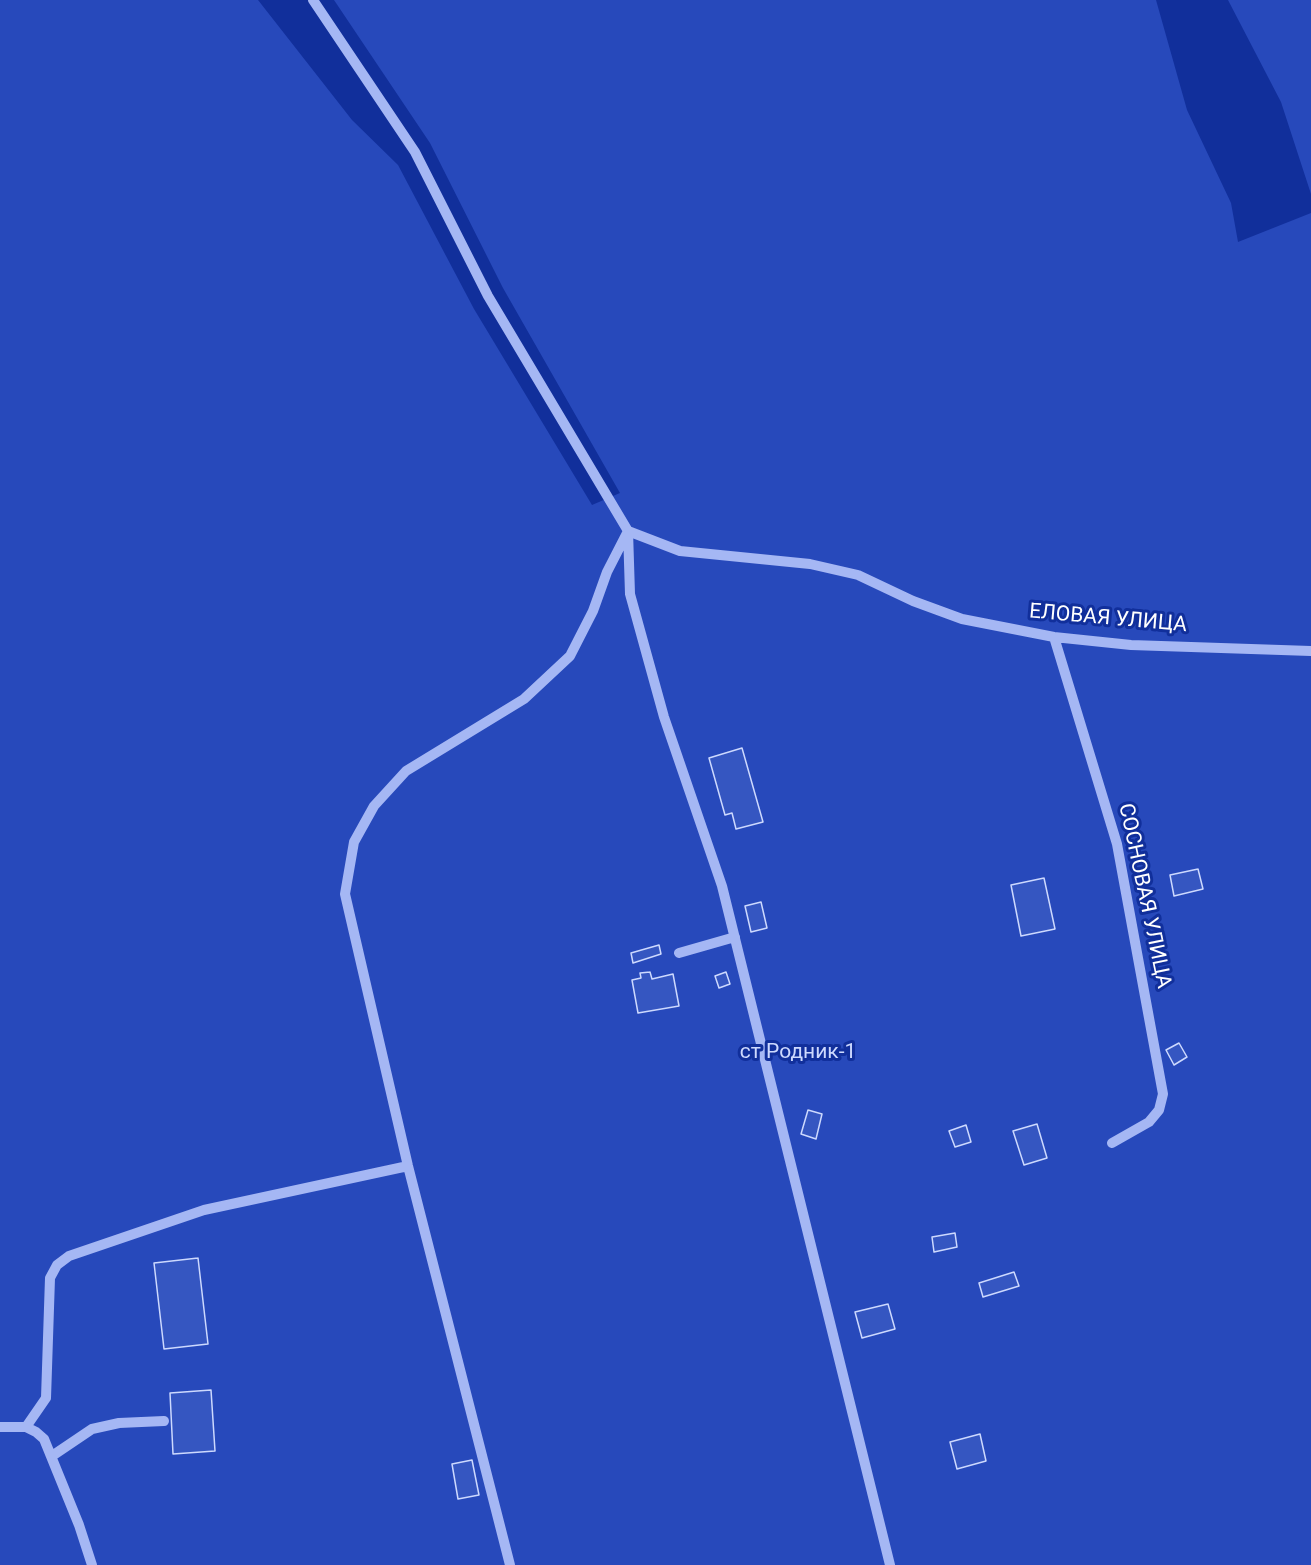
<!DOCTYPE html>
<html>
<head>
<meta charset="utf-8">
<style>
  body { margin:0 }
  canvas { display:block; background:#112f9b }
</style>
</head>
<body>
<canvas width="1311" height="1565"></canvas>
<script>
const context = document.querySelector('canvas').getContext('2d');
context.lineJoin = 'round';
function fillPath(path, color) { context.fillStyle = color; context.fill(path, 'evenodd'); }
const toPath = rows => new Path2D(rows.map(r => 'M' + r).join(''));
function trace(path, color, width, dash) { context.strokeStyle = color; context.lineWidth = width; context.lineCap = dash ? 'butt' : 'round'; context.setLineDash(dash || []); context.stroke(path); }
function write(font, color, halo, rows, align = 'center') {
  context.font = font + ' Roboto,sans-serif'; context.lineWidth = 6; context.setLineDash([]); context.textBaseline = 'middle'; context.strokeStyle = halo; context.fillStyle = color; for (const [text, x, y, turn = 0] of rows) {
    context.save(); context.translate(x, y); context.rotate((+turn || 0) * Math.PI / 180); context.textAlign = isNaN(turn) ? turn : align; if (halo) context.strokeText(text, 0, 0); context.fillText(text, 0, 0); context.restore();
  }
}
const green = toPath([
  [0,0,258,0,352,120,398,165,474,309,592,505,620,493,503,288,430,143,334,0,1156,0,1187,110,1231,203,1238,242,1311,213,1311,1565,0,1565],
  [1228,0,1311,0,1311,194,1281,102]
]);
const building = toPath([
  [742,748,763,822,736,829,732,813,725,815,709,758,742,748],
  [1198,869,1203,889,1174,896,1170,875,1198,869],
  [1044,878,1055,929,1021,936,1011,885,1044,878],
  [761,902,767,928,751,932,745,906,761,902],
  [659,945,661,954,633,963,631,953,659,945],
  [650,972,652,979,673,974,679,1006,638,1013,632,980,641,978,640,973,650,972],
  [726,972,730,984,719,988,715,976,726,972],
  [1179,1043,1187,1057,1174,1065,1166,1050,1179,1043],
  [808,1110,822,1114,816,1139,801,1134,808,1110],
  [1037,1124,1047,1158,1024,1165,1013,1131,1037,1124],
  [966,1125,971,1142,955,1147,949,1131,966,1125],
  [955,1233,957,1247,934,1252,932,1237,955,1233],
  [198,1258,208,1344,164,1349,154,1263,198,1258],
  [1014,1272,1019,1286,983,1297,979,1283,1014,1272],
  [888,1304,895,1329,862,1338,855,1312,888,1304],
  [211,1390,215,1451,173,1454,170,1393,211,1390],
  [980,1434,986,1461,957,1469,950,1442,980,1434],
  [472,1460,479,1495,458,1499,452,1464,472,1460]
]);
const minor = toPath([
  [313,0,415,152,488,296,628,531,630,594,664,717,722,886,890,1565],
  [628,531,680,551,810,564,858,575,913,601,962,619,1054,637,1131,645,1311,651],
  [1054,637,1117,844,1163,1094,1159,1110,1149,1122,1112,1143],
  [679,953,735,937],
  [0,1427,26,1427,36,1432,44,1439,79,1525,92,1565],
  [26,1427,46,1398,50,1278,57,1265,69,1256,204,1210,408,1166],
  [52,1456,92,1429,119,1423,164,1421],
  [510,1565,408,1166,345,894,354,842,374,806,406,771,524,699,570,656,593,611,607,572,627,533]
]);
const streetNames = [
  ["ЕЛОВАЯ УЛИЦА",1108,619,5],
  ["СОСНОВАЯ УЛИЦА",1144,896,78]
];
const parkNames = [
  ["ст Родник-1",798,1053]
];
fillPath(green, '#2749bb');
fillPath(building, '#3556c1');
trace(building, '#cdd9fe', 1.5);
trace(minor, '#a5b7f4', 10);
write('21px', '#fff', '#112f9b', streetNames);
write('21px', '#cdd9fe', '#112f9b', parkNames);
</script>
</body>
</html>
